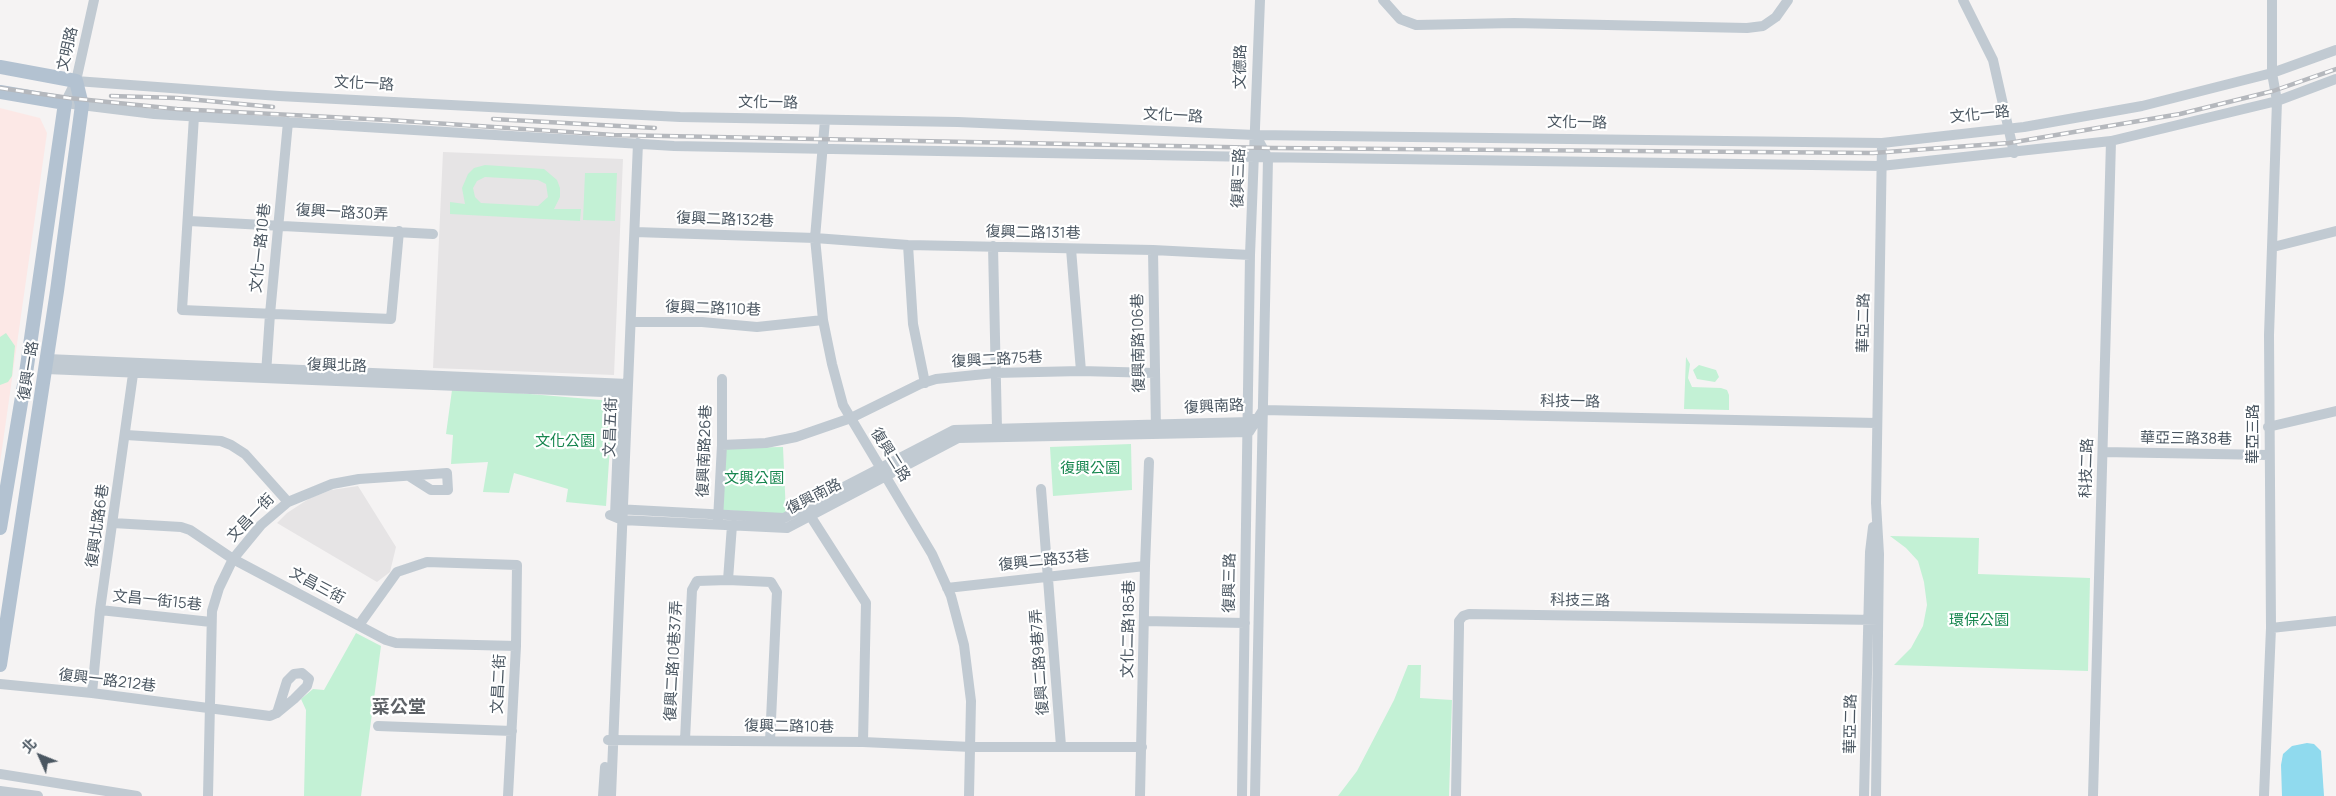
<!DOCTYPE html>
<html>
<head>
<meta charset="utf-8">
<style>
  body { margin:0 }
  #map { position:relative; width:2336px; height:796px; overflow:hidden; background:#f5f3f3; font-family:Manrope,"Noto Sans TC",sans-serif }
  canvas { display:block }
  .north { position:absolute; left:15px; top:731px; width:50px; height:50px; -webkit-text-stroke:4px #fff; paint-order:stroke; rotate:314deg; font-size:14px; font-weight:700; line-height:20px; text-align:center; color:#4a5661 }
  .north::after { content:''; display:block; margin:auto; width:18px; height:22px; background:#4a5661; clip-path:polygon(50% 0,100% 100%,50% 72%,0 100%) }
</style>
</head>
<body>
<div id="map">
<canvas width="2336" height="796"></canvas>
<div class="north">北</div>
</div>
<script>
const context = document.querySelector('canvas').getContext('2d');
context.lineJoin = 'round';
function fillPath(path, color) { context.fillStyle = color; context.fill(path, 'evenodd'); }
const toPath = rows => new Path2D(rows.map(r => 'M' + r).join(''));
function trace(path, color, width, dash) { context.strokeStyle = color; context.lineWidth = width; context.lineCap = dash ? 'butt' : 'round'; context.setLineDash(dash || []); context.stroke(path); }
function write(font, color, halo, rows, align = 'center') {
  context.font = font + ' Manrope,"Noto Sans TC",sans-serif'; context.lineWidth = 4.5; context.setLineDash([]); context.textBaseline = 'middle'; context.strokeStyle = halo; context.fillStyle = color; for (const [text, x, y, turn = 0] of rows) {
    context.save(); context.translate(x, y); context.rotate((+turn || 0) * Math.PI / 180); context.textAlign = isNaN(turn) ? turn : align; if (halo) context.strokeText(text, 0, 0); context.fillText(text, 0, 0); context.restore();
  }
}
const education = toPath([
  [443,152,623,159,614,375,433,368],
  [358,486,396,547,390,572,377,582,277,523,287,513,310,498,331,490]
]);
const medical = toPath([
  [0,108,40,118,47,133,0,463]
]);
const green = toPath([
  [485,165,544,169,557,180,560,188,560,197,554,209,581,209,580,221,450,214,450,202,465,204,462,188,468,174,474,168],
  [485,177,538,180,546,184,548,197,538,206,481,203,475,197,473,188,477,181],
  [585,173,617,173,615,221,583,220],
  [6,333,15,346,12,376,8,382,0,385,0,337],
  [1686,357,1690,364,1688,378,1692,387,1721,388,1727,390,1729,395,1729,410,1684,409],
  [1699,365,1716,370,1719,377,1715,382,1697,379,1693,370],
  [452,390,506,392,613,401,606,506,566,502,568,489,514,473,509,493,483,492,488,462,451,464,453,435,446,434],
  [1131,444,1132,490,1053,496,1050,447],
  [783,447,786,514,721,510,725,448],
  [1890,536,1979,538,1978,574,2090,578,2088,671,1894,665,1911,648,1923,626,1927,605,1924,582,1918,561,1906,548],
  [356,633,381,646,361,796,304,796,306,710,301,699,313,689,324,690],
  [1408,665,1421,665,1420,698,1452,700,1449,796,1338,796,1357,771,1394,700]
]);
const water = toPath([
  [2307,743,2314,744,2321,751,2324,796,2282,796,2281,765,2283,754,2292,746]
]);
const minor = toPath([
  [94,0,76,81,65,103,154,114,674,146,1255,157,1881,166,2111,141,2277,101,2336,79],
  [1383,0,1400,19,1416,25,1514,23,1747,28,1763,26,1776,17,1788,0],
  [1963,0,1993,60,2014,153],
  [76,81,279,96,680,117,958,122,1255,135,1882,143,2024,127,2142,106,2272,73,2336,50],
  [194,116,182,310,391,319,399,231],
  [825,120,815,238,823,320,832,364,843,405,932,554,951,596,964,645,971,701,969,796],
  [189,221,433,234],
  [635,232,815,238,908,245,1153,250,1250,255],
  [908,245,913,324,925,383],
  [993,246,997,429],
  [2273,247,2336,231],
  [1071,249,1081,371],
  [1153,250,1156,430],
  [632,322,702,322,757,327,823,320],
  [47,359,628,384],
  [46,369,627,393],
  [266,374,270,314,288,122],
  [1263,410,1877,423],
  [2268,427,2336,411],
  [126,435,221,441,231,445,245,454,288,502],
  [722,445,766,443,796,437,851,418,920,384,936,379,995,373,1081,371,1155,373],
  [2103,452,2269,455],
  [1041,489,1061,746],
  [616,509,784,518,954,430,1249,422,1253,419],
  [610,515,622,520,787,528,958,438,1249,432,1263,410],
  [615,515,620,393,624,389],
  [811,517,866,603,863,742],
  [718,520,722,445,722,379],
  [113,523,181,527,190,530,233,559,386,640,396,643,516,646],
  [728,580,771,582,777,592,770,741],
  [947,588,1145,566],
  [100,610,211,622],
  [1144,621,1245,623],
  [359,625,397,572,427,562,517,565,516,646,508,796],
  [2271,628,2336,621],
  [0,684,92,693,270,716,277,713,294,699,307,686,309,679,302,673,294,674,287,681,277,713],
  [92,693,100,610,134,367],
  [378,726,512,731],
  [608,740,863,742,971,747,1142,747],
  [685,740,692,590,697,581,728,580,732,525],
  [0,774,137,796],
  [0,791,38,796],
  [208,796,212,611,219,588,233,559,261,525,288,502,332,484,359,479,447,473,448,490,431,490,409,476],
  [603,796,605,767],
  [611,796,638,143],
  [1140,796,1145,566,1149,462],
  [1242,796,1250,255,1260,0],
  [1255,796,1268,158,1256,136],
  [1456,796,1459,628,1459,621,1463,616,1469,614,1878,620],
  [1864,796,1870,552,1873,527],
  [1876,796,1879,554,1876,503,1882,143],
  [2093,796,2111,141],
  [2264,796,2271,628,2269,335,2277,101,2272,73,2272,0]
]);
const major = toPath([
  [0,67,76,81,82,105,57,291,0,665],
  [0,92,65,103,26,373,0,528]
]);
const rail = toPath([
  [0,88,69,98,177,109,388,120,614,135,1273,148,1873,153,2009,143,2180,114,2273,91,2336,69],
  [111,96,177,98,273,107],
  [493,119,655,128]
]);
const streetNames = [
  ["文明路",68,49,-77],
  ["文德路",1241,67,-89],
  ["文化一路",364,84,3],
  ["文化一路",768,103,1],
  ["文化一路",1980,115,-6],
  ["文化一路",1173,116,3],
  ["文化一路",1577,123,1],
  ["復興三路",1239,178,-88],
  ["復興一路30弄",342,213,3],
  ["復興二路132巷",725,220,2],
  ["復興二路131巷",1033,233,1],
  ["文化一路10巷",261,248,-84],
  ["復興二路110巷",713,309,2],
  ["華亞二路",1864,323,-89],
  ["復興南路106巷",1139,343,-91],
  ["復興二路75巷",997,360,-3],
  ["復興北路",337,366,2],
  ["復興一路",29,371,-81],
  ["科技一路",1570,402,1],
  ["復興南路",1214,407,-3],
  ["文昌五街",611,427,-88],
  ["華亞三路",2254,434,-90],
  ["華亞三路38巷",2186,439,1],
  ["復興南路26巷",705,451,-88],
  ["復興二路",890,455,58],
  ["科技二路",2087,468,-88],
  ["復興南路",814,497,-27],
  ["文昌一街",251,518,-46],
  ["復興北路6巷",98,526,-82],
  ["復興二路33巷",1044,561,-6],
  ["復興三路",1230,583,-89],
  ["文昌三街",317,586,28],
  ["文昌一街15巷",157,601,6],
  ["科技三路",1580,601,1],
  ["文化二路185巷",1129,629,-89],
  ["復興二路10巷37弄",674,661,-87],
  ["復興二路9巷7弄",1040,662,-94],
  ["復興一路212巷",107,681,7],
  ["文昌二街",499,684,-87],
  ["華亞二路",1851,724,-89],
  ["復興二路10巷",789,727,1]
];
const parkNames = [
  ["文化公園",565,442],
  ["復興公園",1090,469],
  ["文興公園",754,479],
  ["環保公園",1979,621]
];
const quarterNames = [
  ["菜公堂",399,708]
];
fillPath(education, '#e6e4e5');
fillPath(medical, '#fce8e6');
fillPath(green, '#c3f1d5');
fillPath(water, '#90daee');
trace(minor, '#c1cad2', 10);
trace(major, '#b3c2d1', 14);
trace(rail, '#b5b8bd', 4.5);
trace(rail, '#fff', 2.5, [8]);
write('15px', '#4a5661', '#fff', streetNames);
write('15px', '#17864f', '#fff', parkNames);
write('bold 18px', '#5f6368', '#fff', quarterNames);
</script>
</body>
</html>
